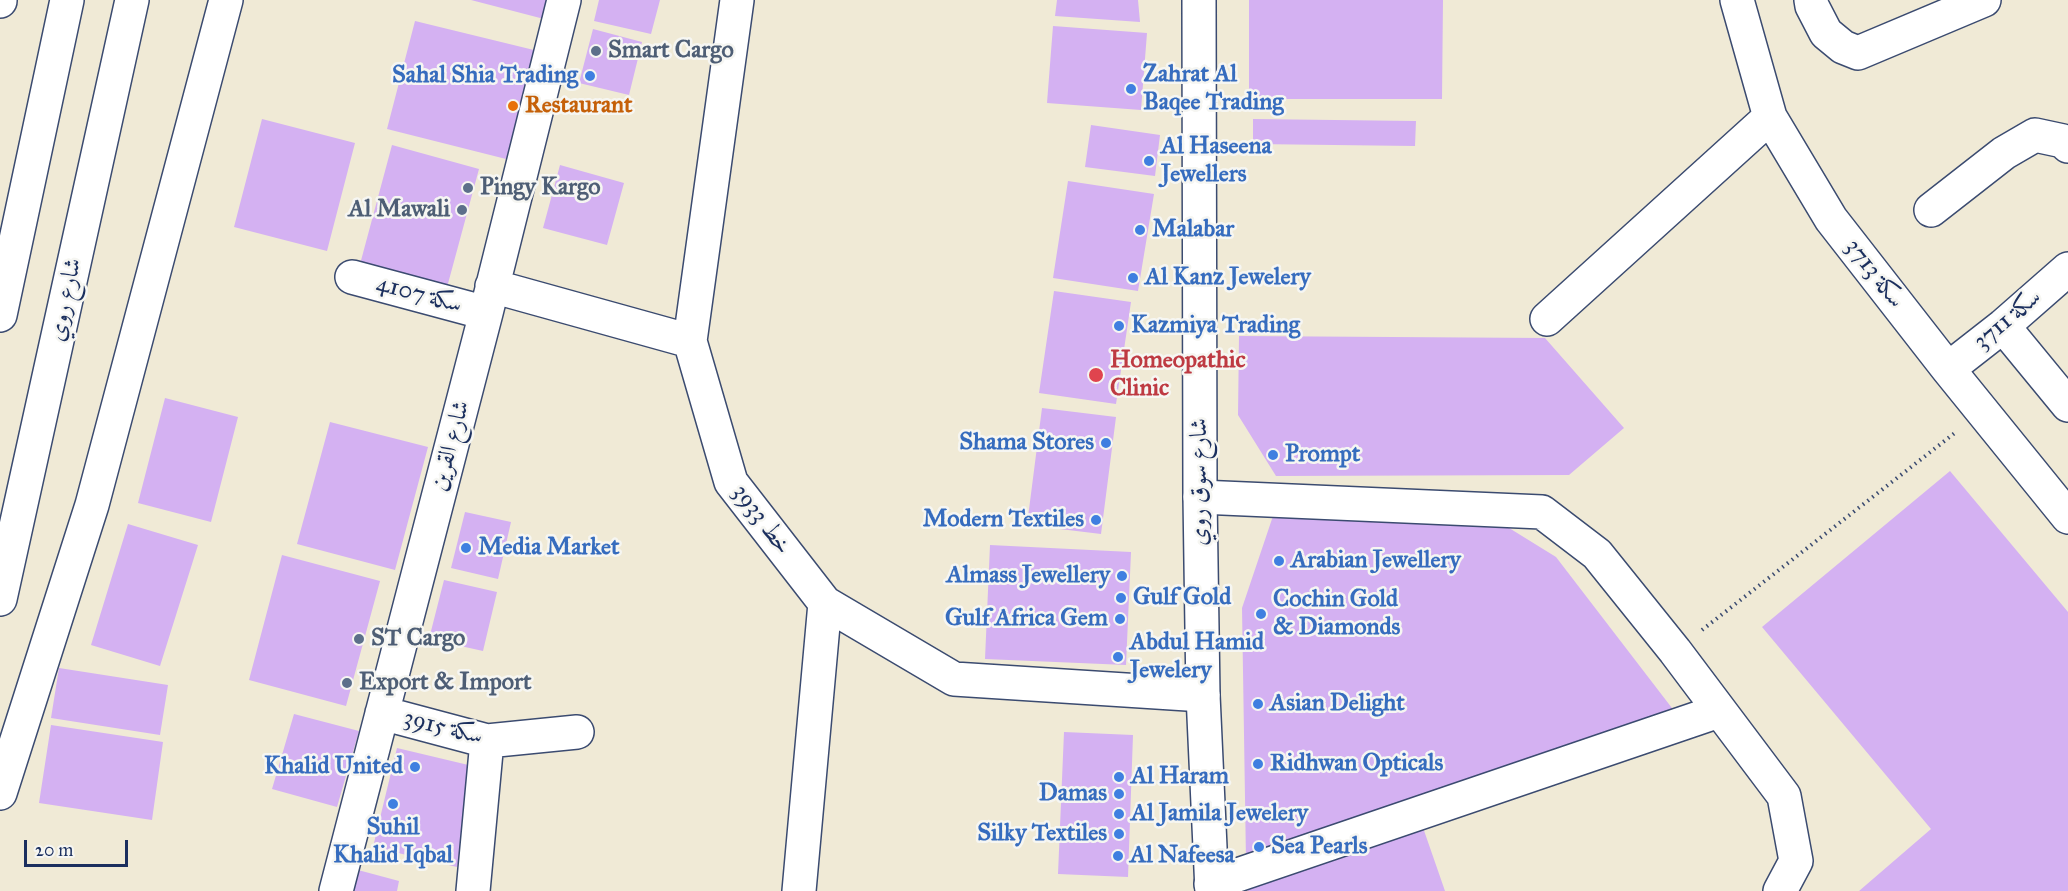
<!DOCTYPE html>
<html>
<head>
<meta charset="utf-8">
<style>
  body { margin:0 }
  #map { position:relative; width:2068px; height:891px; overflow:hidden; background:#f0ead6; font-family:"IM FELL Great Primer",serif }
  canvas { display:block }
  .scale { position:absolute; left:24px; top:840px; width:104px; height:27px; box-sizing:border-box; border:3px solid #1b2f5e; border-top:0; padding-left:8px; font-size:18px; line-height:21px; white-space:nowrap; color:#1b2f5e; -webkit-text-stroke:4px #f6f6f2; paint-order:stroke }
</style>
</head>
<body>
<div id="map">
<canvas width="2068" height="891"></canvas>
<div class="scale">20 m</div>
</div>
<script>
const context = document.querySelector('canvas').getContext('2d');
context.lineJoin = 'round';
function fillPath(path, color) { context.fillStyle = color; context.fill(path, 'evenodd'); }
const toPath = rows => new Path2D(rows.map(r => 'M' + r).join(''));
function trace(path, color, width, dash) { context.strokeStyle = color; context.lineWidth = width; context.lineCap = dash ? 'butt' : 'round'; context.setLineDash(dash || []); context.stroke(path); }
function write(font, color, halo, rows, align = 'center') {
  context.font = font + ' "IM FELL Great Primer",Amiri,serif'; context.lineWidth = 5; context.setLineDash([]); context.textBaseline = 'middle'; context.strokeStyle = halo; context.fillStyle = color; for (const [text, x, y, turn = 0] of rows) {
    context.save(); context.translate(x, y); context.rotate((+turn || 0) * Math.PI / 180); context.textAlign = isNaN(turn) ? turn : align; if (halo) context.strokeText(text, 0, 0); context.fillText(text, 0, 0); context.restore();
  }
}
const building = toPath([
  [471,0,549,0,544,19],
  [599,0,660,0,651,34,594,21],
  [1057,0,1138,0,1140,22,1055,16],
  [1249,0,1443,0,1442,99,1249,99],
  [415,21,538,51,510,160,387,129],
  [1053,26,1147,33,1141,110,1047,103],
  [593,29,642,42,629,95,579,83],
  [262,119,355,143,327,251,234,227],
  [1253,119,1416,121,1415,146,1253,144],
  [1091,125,1160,135,1155,176,1085,167],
  [392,145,479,169,446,291,359,268],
  [560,165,624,183,607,245,543,228],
  [1068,181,1154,194,1138,291,1053,278],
  [1054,291,1131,302,1116,404,1039,393],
  [1239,336,1545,338,1624,428,1569,475,1276,476,1238,415],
  [165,398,238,417,211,522,138,503],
  [1042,408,1116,417,1101,534,1027,525],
  [330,422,428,447,395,570,297,544],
  [1950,471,2068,612,2068,891,1859,891,1931,829,1762,627],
  [465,512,511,522,498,579,451,568],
  [1273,516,1501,523,1556,557,1675,712,1246,861,1242,608],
  [128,524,198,545,160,666,91,645],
  [990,545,1131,552,1126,665,985,659],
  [282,555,380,581,346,706,249,680],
  [444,580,497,592,483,651,429,639],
  [59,668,168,685,160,735,51,718],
  [294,714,359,731,337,807,272,789],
  [51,725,163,742,152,820,39,803],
  [1064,732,1133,735,1128,877,1058,874],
  [397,748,481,768,457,867,373,847],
  [1420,819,1445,891,1248,891,1244,881],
  [358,870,399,881,397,891,352,891]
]);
const path = toPath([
  [1702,630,1956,432]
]);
const minor = toPath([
  [737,0,690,341,731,482,825,603,954,679,1203,695],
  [1737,0,1770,117,1831,219,1948,369,2068,517],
  [1811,0,1812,6,1826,33,1843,47,1858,53,1984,0],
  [1931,210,2004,153,2035,135,2063,141,2068,146],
  [352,277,486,313],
  [492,286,690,341],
  [1547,319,1770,117],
  [2003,326,2068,405],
  [1948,369,2003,326,2068,269],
  [1200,497,1542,512,1597,554,1675,651,1784,796,1796,861,1780,891],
  [382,713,487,741,577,732],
  [1211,884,1719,711],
  [336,891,486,313,564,0],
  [473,891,487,741],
  [799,891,825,603]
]);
const major = toPath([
  [1199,0,1200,497,1203,695,1212,891],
  [0,1,0,0],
  [0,315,67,0],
  [0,599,132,0],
  [0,793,92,505,226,0]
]);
const markers = [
  [596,51,6,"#5c6f8a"],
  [590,76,6,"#3f7fe0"],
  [1131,89,6,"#3f7fe0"],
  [513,106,6,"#e8710a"],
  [1149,161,6,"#3f7fe0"],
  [468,188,6,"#5c6f8a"],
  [462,210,6,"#5c6f8a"],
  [1140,230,6,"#3f7fe0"],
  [1133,278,6,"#3f7fe0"],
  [1119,326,6,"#3f7fe0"],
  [1096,375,8,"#e0444e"],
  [1106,443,6,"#3f7fe0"],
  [1273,455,6,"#3f7fe0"],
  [1096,520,6,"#3f7fe0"],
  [466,548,6,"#3f7fe0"],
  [1279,561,6,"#3f7fe0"],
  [1122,576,6,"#3f7fe0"],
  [1121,598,6,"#3f7fe0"],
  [1261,614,6,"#3f7fe0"],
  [1120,619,6,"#3f7fe0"],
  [359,639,6,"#5c6f8a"],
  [1118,657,6,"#3f7fe0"],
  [347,683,6,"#5c6f8a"],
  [1258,704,6,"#3f7fe0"],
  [1258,764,6,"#3f7fe0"],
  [415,767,6,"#3f7fe0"],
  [1119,777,6,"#3f7fe0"],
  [1119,794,6,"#3f7fe0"],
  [393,804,6,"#3f7fe0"],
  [1119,814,6,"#3f7fe0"],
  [1119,834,6,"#3f7fe0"],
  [1259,847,6,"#3f7fe0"],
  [1118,856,6,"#3f7fe0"]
];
const serviceNames = [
  ["Smart Cargo",608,51],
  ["Pingy Kargo",480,188],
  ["Al Mawali",450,210,"right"],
  ["ST Cargo",371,639],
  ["Export & Import",359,683]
];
const shopNames = [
  ["Zahrat Al",1143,75],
  ["Baqee Trading",1143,103],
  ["Sahal Shia Trading",578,76,"right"],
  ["Al Haseena",1161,147],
  ["Jewellers",1161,175],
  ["Malabar",1152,230],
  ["Al Kanz Jewelery",1145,278],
  ["Kazmiya Trading",1131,326],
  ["Shama Stores",1094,443,"right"],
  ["Prompt",1285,455],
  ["Modern Textiles",1084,520,"right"],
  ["Media Market",478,548],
  ["Arabian Jewellery",1291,561],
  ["Almass Jewellery",1110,576,"right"],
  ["Gulf Gold",1133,598],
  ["Cochin Gold",1273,600],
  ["& Diamonds",1273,628],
  ["Gulf Africa Gem",1108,619,"right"],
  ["Abdul Hamid",1130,643],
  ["Jewelery",1130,671],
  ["Asian Delight",1270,704],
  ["Ridhwan Opticals",1270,764],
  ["Khalid United",403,767,"right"],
  ["Al Haram",1131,777],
  ["Damas",1107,794,"right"],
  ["Al Jamila Jewelery",1131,814],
  ["Suhil",393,828,"center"],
  ["Khalid Iqbal",393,856,"center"],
  ["Silky Textiles",1107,834,"right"],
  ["Sea Pearls",1271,847],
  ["Al Nafeesa",1130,856]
];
const foodNames = [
  ["Restaurant",525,106]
];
const streetNames = [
  ["سكة 3713",1874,274,52],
  ["سكة 4107",419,295,15],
  ["شارع روي",66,300,-78],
  ["سكة 3711",2008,320,-40],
  ["شارع القرين",451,446,-75],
  ["شارع سوق روي",1200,482,-90],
  ["3933 خط",761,520,53],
  ["سكة 3915",443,728,14]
];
const healthNames = [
  ["Homeopathic",1110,361],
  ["Clinic",1110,389]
];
fillPath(building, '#d4b1f2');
trace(minor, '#3b4b70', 36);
trace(major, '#3b4b70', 36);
trace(path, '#3b4b70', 4, [1.5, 4.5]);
trace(minor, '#fff', 33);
trace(major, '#fff', 33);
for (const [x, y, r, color] of markers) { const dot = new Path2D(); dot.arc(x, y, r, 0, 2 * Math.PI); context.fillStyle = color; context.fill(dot); trace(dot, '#f6f6f2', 2); }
write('bold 24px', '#4e5e75', '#f6f6f2', serviceNames, 'left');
write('bold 24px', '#366cbe', '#f6f6f2', shopNames, 'left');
write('bold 24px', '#c56008', '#f6f6f2', foodNames, 'left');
write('24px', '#1b2f5e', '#f6f6f2', streetNames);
write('bold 24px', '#be3a42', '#f6f6f2', healthNames, 'left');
</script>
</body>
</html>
